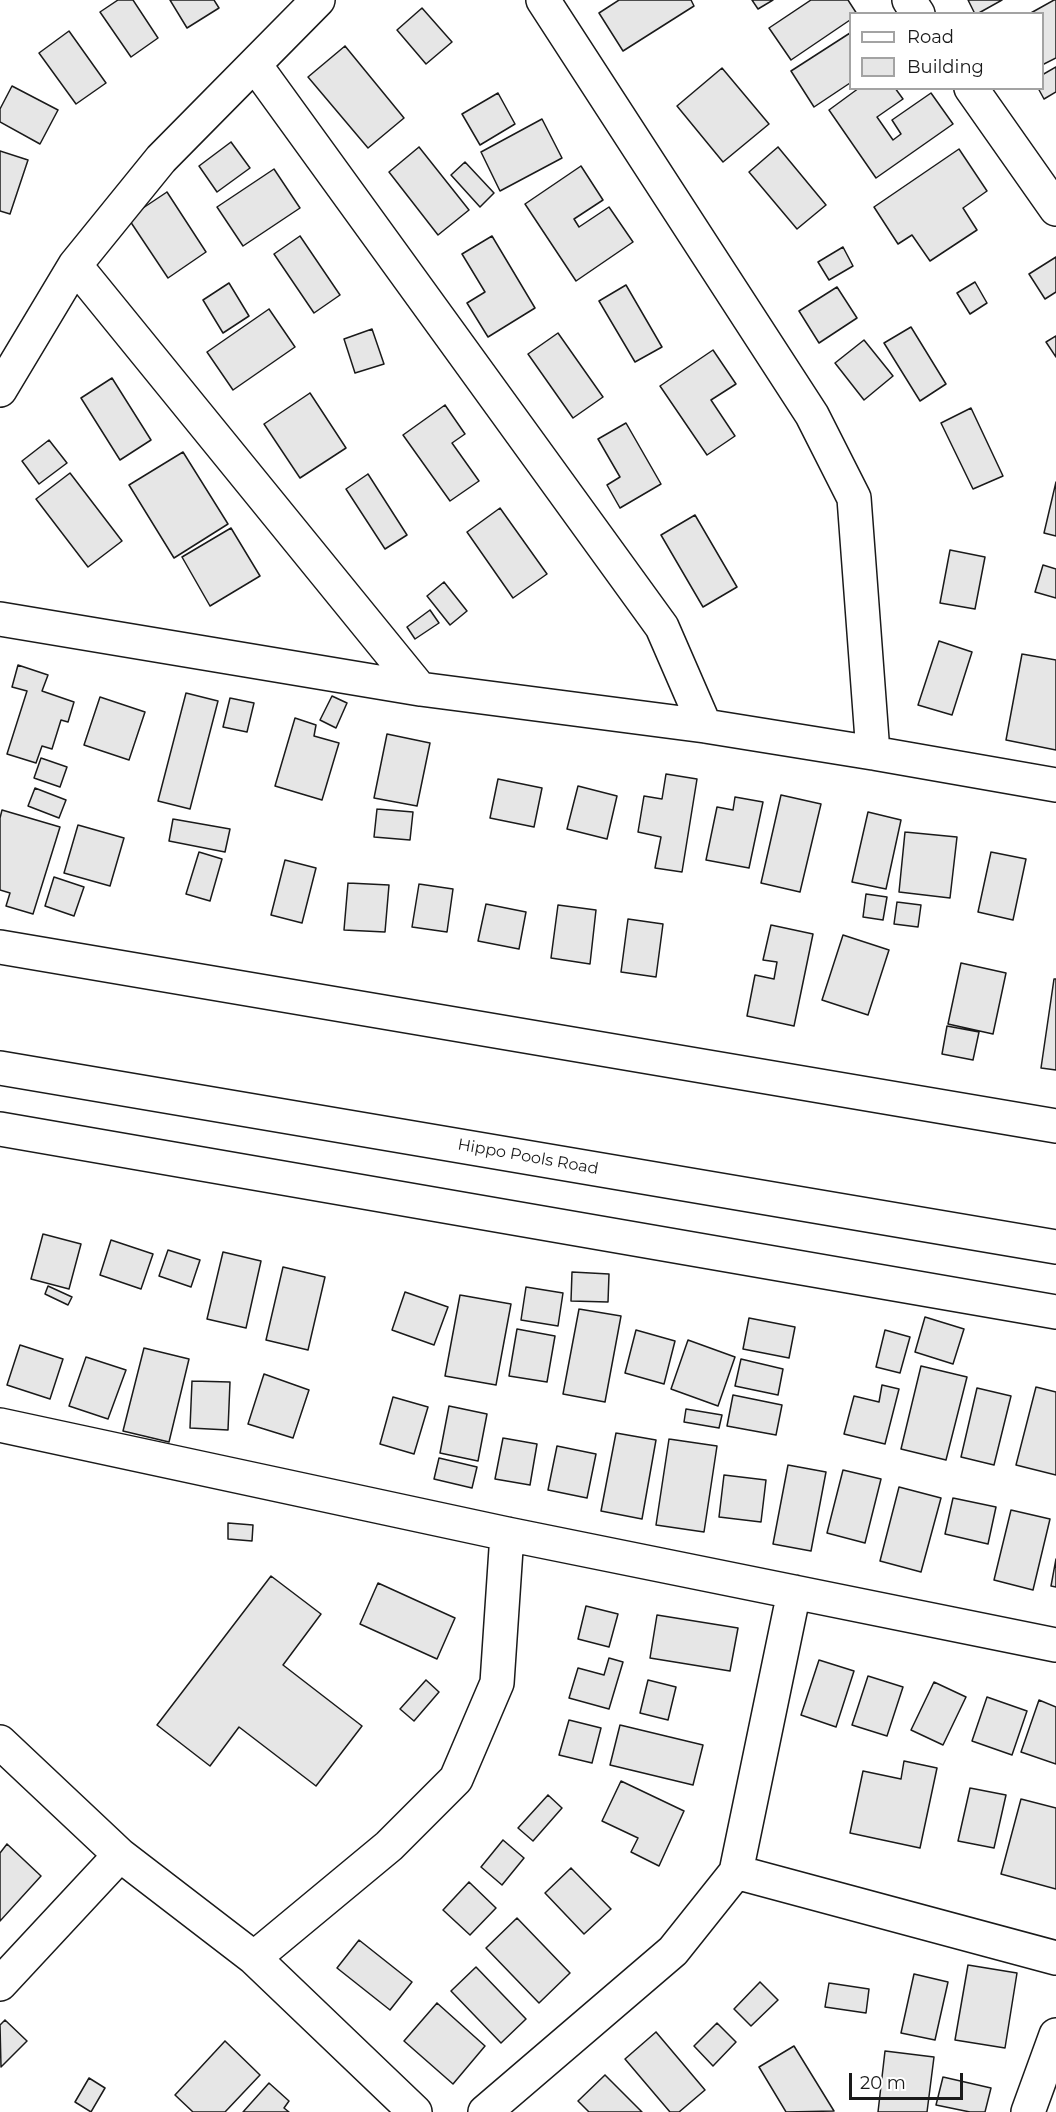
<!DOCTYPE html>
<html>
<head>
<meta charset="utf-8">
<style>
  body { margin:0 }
  #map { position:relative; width:1056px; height:2112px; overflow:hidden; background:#fff; font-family:Montserrat,sans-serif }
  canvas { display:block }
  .legend { position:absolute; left:849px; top:12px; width:195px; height:78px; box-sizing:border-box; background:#fff; border:2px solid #a3a3a3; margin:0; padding:8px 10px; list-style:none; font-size:18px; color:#1a1a1a }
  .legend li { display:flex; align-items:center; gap:12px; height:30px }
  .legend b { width:30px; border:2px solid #a3a3a3 }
  .scale { position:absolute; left:849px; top:2073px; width:114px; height:27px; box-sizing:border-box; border:3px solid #1a1a1a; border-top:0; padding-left:8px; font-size:18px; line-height:21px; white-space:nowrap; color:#1a1a1a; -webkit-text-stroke:4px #fff; paint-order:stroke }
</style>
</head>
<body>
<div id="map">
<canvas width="1056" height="2112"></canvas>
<ul class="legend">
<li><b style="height:8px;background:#fff"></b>Road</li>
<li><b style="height:16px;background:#e6e6e6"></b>Building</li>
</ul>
<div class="scale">20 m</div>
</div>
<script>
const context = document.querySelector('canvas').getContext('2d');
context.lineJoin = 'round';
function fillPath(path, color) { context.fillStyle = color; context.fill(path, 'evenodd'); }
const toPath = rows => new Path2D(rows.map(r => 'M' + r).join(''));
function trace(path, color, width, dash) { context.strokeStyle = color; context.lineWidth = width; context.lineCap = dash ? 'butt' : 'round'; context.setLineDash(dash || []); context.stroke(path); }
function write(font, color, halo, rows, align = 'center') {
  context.font = font + ' Montserrat,sans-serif'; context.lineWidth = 4.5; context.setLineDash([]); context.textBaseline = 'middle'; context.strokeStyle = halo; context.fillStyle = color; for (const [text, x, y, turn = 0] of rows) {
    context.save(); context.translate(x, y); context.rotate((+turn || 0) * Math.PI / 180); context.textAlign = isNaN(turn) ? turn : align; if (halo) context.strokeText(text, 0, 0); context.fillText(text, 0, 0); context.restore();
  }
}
const building = toPath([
  [118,0,133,0,158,38,131,57,100,12,118,0],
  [170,0,214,0,219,8,187,28,170,0],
  [619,0,691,0,694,6,623,51,599,13,619,0],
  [752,0,773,0,758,9,752,0],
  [811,0,848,0,857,14,850,14,850,20,791,60,769,28,811,0],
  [968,0,1002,0,977,14,975,14,968,0],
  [1054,0,1056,0,1056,58,1042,65,1042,14,1029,14,1054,0],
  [422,8,452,42,426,64,397,30,422,8],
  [69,31,106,83,76,104,39,53,69,31],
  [850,33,850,83,814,107,791,71,850,33],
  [345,46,404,118,368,148,308,77,345,46],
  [1056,67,1056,92,1044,99,1038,88,1042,88,1042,75,1056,67],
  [722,68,769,124,723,162,677,106,722,68],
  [12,86,58,110,40,144,0,122,0,109,12,86],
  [859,88,895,88,903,99,877,117,893,140,901,134,892,120,931,93,953,124,876,178,829,110,859,88],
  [498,93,515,124,480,145,462,114,498,93],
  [542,119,562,158,500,191,481,152,542,119],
  [231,142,250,168,217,192,199,166,231,142],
  [419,147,469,210,438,235,389,172,419,147],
  [778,147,826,205,797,229,749,172,778,147],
  [959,149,987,191,963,208,977,230,930,261,912,235,898,244,874,207,959,149],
  [0,151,28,160,10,214,0,211,0,151],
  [465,162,494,193,480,207,451,175,465,162],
  [581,166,603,200,574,219,579,227,609,207,633,242,576,281,525,204,581,166],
  [274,169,300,208,243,246,217,207,274,169],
  [167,192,206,252,168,278,128,218,167,192],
  [300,236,340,295,314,313,274,254,300,236],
  [492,236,535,308,488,337,467,303,485,292,462,254,492,236],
  [843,247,853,266,829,280,818,262,843,247],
  [1056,257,1056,292,1045,299,1029,274,1056,257],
  [975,282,987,303,970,314,957,293,975,282],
  [229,283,249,316,223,333,203,300,229,283],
  [626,285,662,347,635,362,599,301,626,285],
  [837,287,857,318,819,343,799,311,837,287],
  [269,309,295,347,233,390,207,352,269,309],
  [911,327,946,384,920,401,884,343,911,327],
  [372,329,384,364,355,373,344,339,372,329],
  [558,333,603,397,573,418,528,354,558,333],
  [1056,336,1056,357,1046,342,1056,336],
  [864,340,893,376,864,400,835,363,864,340],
  [713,350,736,384,711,400,735,436,707,455,660,386,713,350],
  [112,378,151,440,120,460,81,398,112,378],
  [310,393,346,448,300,478,264,424,310,393],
  [445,405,465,434,452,443,479,481,450,501,403,435,445,405],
  [971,408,1003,476,973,489,941,423,971,408],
  [626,423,661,484,620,508,607,485,620,477,598,439,626,423],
  [49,440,67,463,39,484,22,461,49,440],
  [183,452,228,524,174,558,129,485,183,452],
  [70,473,122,541,88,567,36,499,70,473],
  [368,474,407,535,385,549,346,489,368,474],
  [1056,482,1056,536,1044,533,1056,482],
  [500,508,547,574,513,598,467,532,500,508],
  [695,515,737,587,703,607,661,535,695,515],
  [231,528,260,576,210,606,182,557,231,528],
  [950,550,985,557,975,609,940,603,950,550],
  [1043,565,1056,569,1056,598,1035,592,1043,565],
  [444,582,467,611,450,625,427,596,444,582],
  [430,610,439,623,415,639,407,627,430,610],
  [939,641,972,652,952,715,918,705,939,641],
  [1022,654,1056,660,1056,750,1006,740,1022,654],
  [18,665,48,675,42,691,74,702,68,722,61,720,52,749,42,746,36,763,7,754,27,691,12,687,18,665],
  [186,693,218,701,190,809,158,801,186,693],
  [332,696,347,703,336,728,320,720,332,696],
  [100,697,145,712,129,760,84,745,100,697],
  [230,698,254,703,247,732,223,727,230,698],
  [295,718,316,725,314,736,339,743,322,800,275,786,295,718],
  [387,734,430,743,417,806,374,798,387,734],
  [41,758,67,767,60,787,34,778,41,758],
  [666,774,697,779,682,872,655,868,661,837,638,832,644,796,662,799,666,774],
  [498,779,542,788,534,827,490,818,498,779],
  [578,786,617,796,607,839,567,829,578,786],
  [35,788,66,800,59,818,28,806,35,788],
  [781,795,821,804,800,892,761,883,781,795],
  [735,797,763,802,749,868,706,860,717,807,733,810,735,797],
  [377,809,413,812,410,840,374,837,377,809],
  [2,810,60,827,33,914,6,906,10,893,0,890,0,818,2,810],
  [868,812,901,820,886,889,852,882,868,812],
  [173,819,230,829,225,852,169,841,173,819],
  [78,825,124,838,110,886,64,873,78,825],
  [905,832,957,837,950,898,899,892,905,832],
  [199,852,222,859,210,901,186,894,199,852],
  [991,852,1026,859,1013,920,978,912,991,852],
  [285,860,316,868,302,923,271,915,285,860],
  [54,877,84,887,74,916,45,906,54,877],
  [348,883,389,885,385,932,344,930,348,883],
  [419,884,453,889,447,932,412,927,419,884],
  [866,894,887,897,883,920,863,917,866,894],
  [897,902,921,905,918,927,894,924,897,902],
  [486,904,526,912,519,949,478,941,486,904],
  [558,905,596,910,590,964,551,958,558,905],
  [628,919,663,924,656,977,621,972,628,919],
  [771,925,813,934,794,1026,747,1016,755,975,774,979,777,962,763,960,771,925],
  [843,935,889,950,868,1015,822,1000,843,935],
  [961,963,1006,973,993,1034,948,1024,961,963],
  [1054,979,1056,979,1056,1070,1041,1068,1054,979],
  [947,1026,979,1032,973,1060,942,1054,947,1026],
  [43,1234,81,1244,69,1289,31,1279,43,1234],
  [111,1240,153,1254,141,1289,100,1275,111,1240],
  [168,1250,200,1260,191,1287,159,1276,168,1250],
  [223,1252,261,1261,246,1328,207,1319,223,1252],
  [283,1267,325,1277,308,1350,266,1340,283,1267],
  [572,1272,609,1274,608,1302,571,1301,572,1272],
  [48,1286,72,1297,68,1305,45,1294,48,1286],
  [526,1287,563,1293,558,1326,521,1320,526,1287],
  [405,1292,448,1307,434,1345,392,1330,405,1292],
  [460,1295,511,1304,496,1385,445,1376,460,1295],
  [579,1309,621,1316,605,1402,563,1394,579,1309],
  [925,1317,964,1329,953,1364,915,1352,925,1317],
  [749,1318,795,1327,789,1358,743,1349,749,1318],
  [517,1329,555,1336,547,1382,509,1376,517,1329],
  [636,1330,675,1341,664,1384,625,1373,636,1330],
  [885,1330,910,1337,900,1373,876,1367,885,1330],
  [688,1340,735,1357,718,1406,671,1389,688,1340],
  [20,1345,63,1359,50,1399,7,1385,20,1345],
  [144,1348,189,1359,169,1442,123,1431,144,1348],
  [86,1357,126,1370,108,1419,69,1406,86,1357],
  [741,1359,783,1369,778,1395,735,1386,741,1359],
  [921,1366,967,1377,946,1460,901,1449,921,1366],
  [264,1374,309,1390,293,1438,248,1424,264,1374],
  [192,1381,230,1382,228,1430,190,1428,192,1381],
  [882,1385,899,1389,885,1444,844,1434,854,1396,879,1402,882,1385],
  [1036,1387,1056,1392,1056,1475,1016,1465,1036,1387],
  [977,1388,1011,1396,994,1465,961,1457,977,1388],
  [733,1395,782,1405,776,1435,727,1426,733,1395],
  [393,1397,428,1407,414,1454,380,1444,393,1397],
  [449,1406,487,1414,478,1461,440,1453,449,1406],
  [686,1409,722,1415,719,1428,684,1422,686,1409],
  [616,1433,656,1440,642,1519,601,1511,616,1433],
  [503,1438,537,1444,530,1485,495,1479,503,1438],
  [669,1439,717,1446,704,1532,656,1525,669,1439],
  [557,1446,596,1454,587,1498,548,1490,557,1446],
  [439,1458,477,1467,472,1488,434,1479,439,1458],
  [788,1465,826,1472,811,1551,773,1544,788,1465],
  [843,1470,881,1479,865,1543,827,1533,843,1470],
  [724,1475,766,1480,761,1522,719,1517,724,1475],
  [899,1487,941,1498,921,1572,880,1561,899,1487],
  [953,1498,996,1507,988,1544,945,1534,953,1498],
  [1011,1510,1050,1519,1033,1590,994,1580,1011,1510],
  [228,1523,253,1525,252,1541,228,1539,228,1523],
  [1056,1559,1056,1587,1051,1586,1056,1559],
  [271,1576,321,1614,283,1665,362,1726,316,1786,239,1727,210,1766,157,1725,271,1576],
  [378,1583,455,1618,437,1659,360,1624,378,1583],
  [586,1606,618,1614,609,1647,578,1639,586,1606],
  [657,1615,738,1628,730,1671,650,1658,657,1615],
  [609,1658,623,1662,609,1709,569,1698,578,1668,604,1675,609,1658],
  [819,1660,854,1671,836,1727,801,1715,819,1660],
  [868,1676,903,1687,887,1736,852,1725,868,1676],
  [426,1680,439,1692,414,1721,400,1709,426,1680],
  [648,1680,676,1687,668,1720,640,1713,648,1680],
  [934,1682,966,1697,943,1745,911,1730,934,1682],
  [987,1697,1027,1711,1012,1755,972,1741,987,1697],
  [1039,1700,1056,1707,1056,1764,1021,1752,1039,1700],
  [569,1720,601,1728,592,1763,559,1755,569,1720],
  [620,1725,703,1745,693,1785,610,1765,620,1725],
  [904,1761,937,1768,920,1848,850,1833,863,1771,901,1779,904,1761],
  [621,1781,684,1811,659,1866,631,1852,638,1838,602,1821,621,1781],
  [970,1788,1006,1795,994,1848,958,1841,970,1788],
  [548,1795,562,1808,533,1841,518,1828,548,1795],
  [1021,1799,1056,1808,1056,1889,1001,1874,1021,1799],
  [503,1840,524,1858,502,1885,481,1867,503,1840],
  [7,1844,41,1876,0,1921,0,1853,7,1844],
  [571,1868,611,1909,584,1934,545,1893,571,1868],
  [469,1882,496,1908,470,1935,443,1910,469,1882],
  [517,1918,570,1973,539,2003,486,1948,517,1918],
  [359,1940,412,1982,390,2010,337,1968,359,1940],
  [968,1965,1017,1973,1005,2048,955,2040,968,1965],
  [476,1967,526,2019,501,2043,451,1991,476,1967],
  [914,1974,948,1982,935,2040,901,2033,914,1974],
  [760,1982,778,2000,751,2026,734,2009,760,1982],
  [829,1983,869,1989,866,2013,825,2007,829,1983],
  [437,2003,485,2046,453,2084,404,2041,437,2003],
  [5,2020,27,2041,1,2067,0,2025,5,2020],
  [717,2023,736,2042,713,2066,694,2046,717,2023],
  [656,2032,705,2090,679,2112,670,2112,625,2059,656,2032],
  [225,2041,260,2075,225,2112,193,2112,175,2095,225,2041],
  [794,2046,834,2111,786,2112,759,2067,794,2046],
  [885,2051,934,2057,927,2112,878,2112,885,2051],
  [605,2075,642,2112,589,2112,578,2101,605,2075],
  [943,2077,991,2088,985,2112,970,2112,936,2105,943,2077],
  [89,2078,105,2088,91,2112,75,2102,89,2078],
  [269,2083,289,2101,284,2108,289,2112,243,2112,269,2083]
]);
const minor = toPath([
  [543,0,812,415,854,498,873,753],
  [909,0,918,14],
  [255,65,662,627,705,726],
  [971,88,1056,209],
  [75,265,420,689],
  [0,390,75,265,161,159,318,0],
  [0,619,420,689,705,726,873,753,1056,785],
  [0,947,1056,1126],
  [0,1129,1056,1312],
  [0,1425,507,1534,1056,1645],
  [0,1742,120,1855,254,1958,415,2112],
  [736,1872,794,1592],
  [254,1958,389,1846,456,1779,497,1683,507,1534],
  [0,1984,120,1855],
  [485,2112,673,1951,736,1872,1056,1958],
  [1028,2112,1056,2035]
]);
const tertiary = toPath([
  [0,1068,1056,1247]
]);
const streetNames = [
  ["Hippo Pools Road",528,1157,10]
];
fillPath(building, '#e6e6e6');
trace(building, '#1a1a1a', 1.5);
trace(minor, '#1a1a1a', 36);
trace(tertiary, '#1a1a1a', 36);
trace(minor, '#fff', 33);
trace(tertiary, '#fff', 33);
write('16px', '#1a1a1a', '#fff', streetNames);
</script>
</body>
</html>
